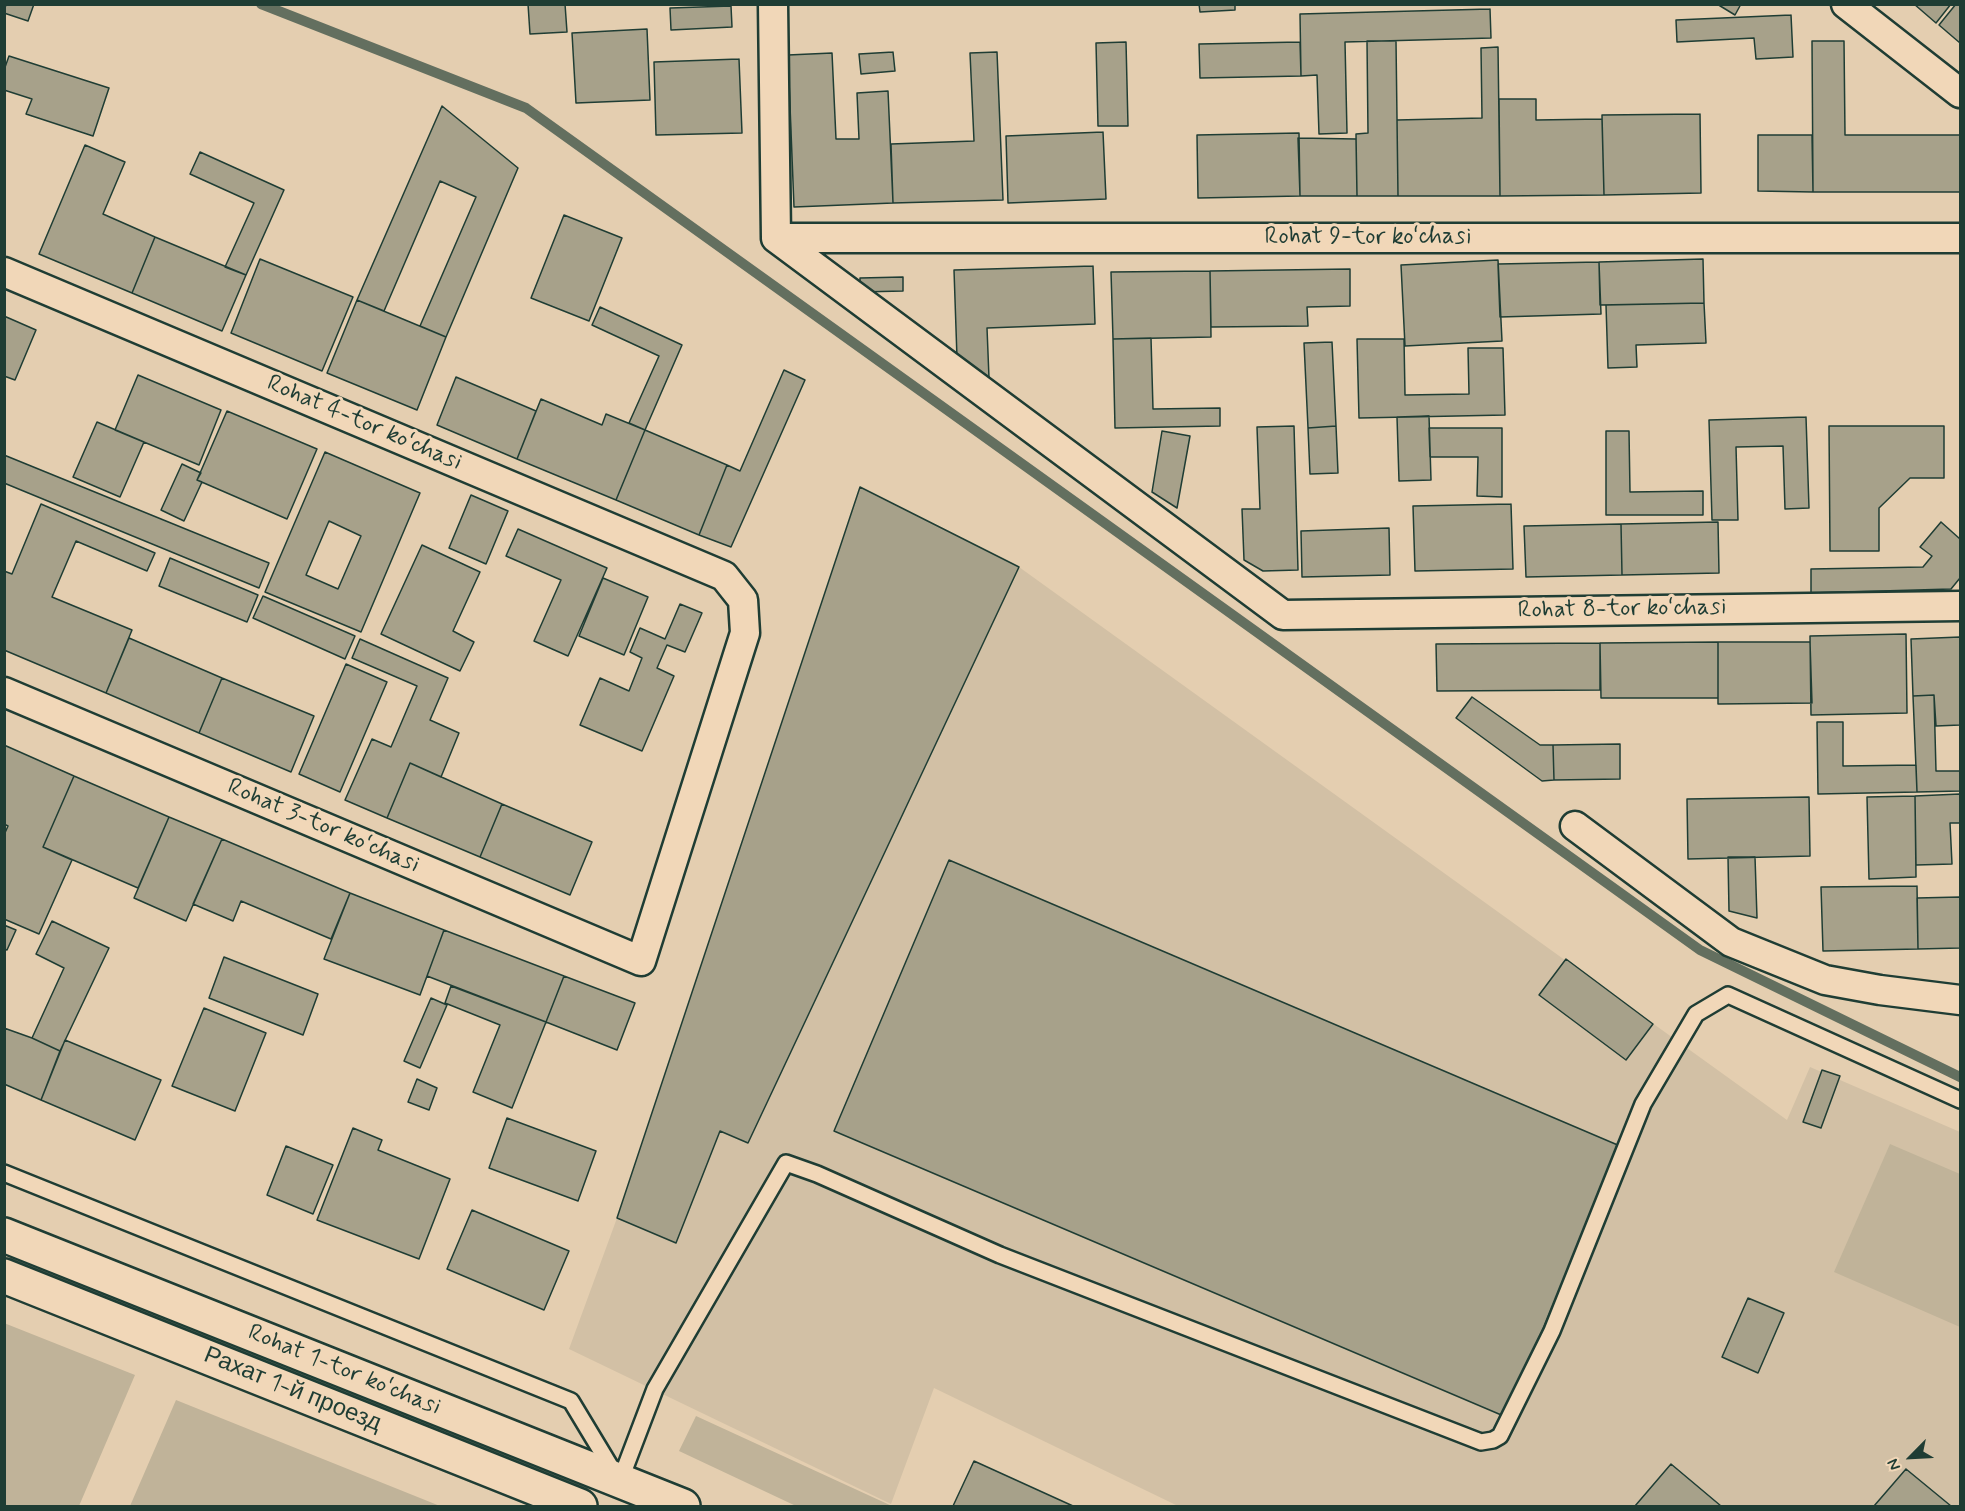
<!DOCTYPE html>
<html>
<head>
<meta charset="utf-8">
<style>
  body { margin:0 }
  #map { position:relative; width:1965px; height:1511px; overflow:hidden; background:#e4ceb0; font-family:Mynerve,sans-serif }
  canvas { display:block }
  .frame { position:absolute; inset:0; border:6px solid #1f3d34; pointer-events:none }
  .north { position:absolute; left:1881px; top:1427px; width:60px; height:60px; -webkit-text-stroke:4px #f1d7b8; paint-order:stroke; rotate:246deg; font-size:16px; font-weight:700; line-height:24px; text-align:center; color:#1f3d34 }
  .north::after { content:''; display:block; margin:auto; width:21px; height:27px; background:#1f3d34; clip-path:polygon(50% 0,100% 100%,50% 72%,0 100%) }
</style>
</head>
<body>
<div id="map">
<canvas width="1965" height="1511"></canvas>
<div class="frame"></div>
<div class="north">N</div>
</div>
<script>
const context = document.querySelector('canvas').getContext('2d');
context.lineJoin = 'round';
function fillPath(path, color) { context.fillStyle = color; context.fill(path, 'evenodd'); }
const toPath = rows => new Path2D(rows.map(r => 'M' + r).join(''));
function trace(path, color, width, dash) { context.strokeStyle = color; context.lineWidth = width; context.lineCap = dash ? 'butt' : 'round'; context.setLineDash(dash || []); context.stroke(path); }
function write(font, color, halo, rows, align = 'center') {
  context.font = font + ' Mynerve,sans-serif'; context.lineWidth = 6; context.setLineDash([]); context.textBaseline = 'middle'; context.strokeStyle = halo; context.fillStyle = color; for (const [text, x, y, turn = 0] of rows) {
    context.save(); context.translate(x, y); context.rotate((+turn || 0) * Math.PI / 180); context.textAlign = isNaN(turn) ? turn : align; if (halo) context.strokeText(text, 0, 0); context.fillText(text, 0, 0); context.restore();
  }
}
const built = toPath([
  [860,487,1019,567,1787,1120,1810,1067,1960,1132,1960,1506,1178,1506,934,1388,891,1504,569,1349,617,1218]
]);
const green = toPath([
  [1890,1144,1960,1174,1960,1327,1834,1272],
  [4,1323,135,1375,79,1506,5,1506],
  [176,1400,440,1506,130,1506],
  [696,1416,892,1506,796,1506,679,1451]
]);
const stream = toPath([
  [261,4,526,108,1700,950,1960,1077]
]);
const building = toPath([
  [6,4,34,4,28,21,4,13,6,4],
  [528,4,565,4,567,32,530,34,528,4],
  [1199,4,1235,4,1235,10,1200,12,1199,4],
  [1717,4,1741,4,1735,15,1717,4],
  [1914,4,1951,4,1936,23,1914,4],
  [1956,4,1960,4,1960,43,1939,25,1956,4],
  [731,6,732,27,671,30,670,8,731,6],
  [1490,9,1491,38,1345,42,1347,133,1319,134,1317,75,1301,76,1300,14,1490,9],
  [1791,15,1793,57,1756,59,1754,38,1677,42,1676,20,1791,15],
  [647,29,650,100,576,103,572,33,647,29],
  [1367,41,1396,41,1398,196,1357,196,1356,134,1368,133,1367,41],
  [1812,41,1844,41,1845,135,1960,135,1960,192,1813,192,1812,41],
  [1126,42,1128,126,1098,126,1096,43,1126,42],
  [1300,42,1301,76,1200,78,1199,44,1300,42],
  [1498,47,1500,196,1398,196,1397,120,1482,118,1481,48,1498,47],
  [893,52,895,71,861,74,859,54,893,52],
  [997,52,1003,200,893,203,891,144,974,141,970,53,997,52],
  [832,53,836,139,859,139,857,93,888,91,893,203,794,207,788,55,832,53],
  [9,56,109,88,93,136,26,114,32,99,4,90,4,70,9,56],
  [739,59,742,133,656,135,654,62,739,59],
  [1499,99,1536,99,1536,120,1602,119,1604,195,1500,196,1499,99],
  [442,106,518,168,446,337,420,326,476,197,440,181,384,311,357,300,442,106],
  [1700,114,1701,193,1604,195,1602,115,1700,114],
  [1103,132,1106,199,1008,203,1006,136,1103,132],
  [1299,133,1300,196,1198,198,1197,135,1299,133],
  [1758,135,1812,135,1813,192,1758,191,1758,135],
  [1298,138,1356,139,1357,196,1300,196,1298,138],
  [85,145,125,162,103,214,155,237,132,293,39,254,85,145],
  [200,152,284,190,246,275,225,267,254,203,190,174,200,152],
  [564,215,622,238,589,321,531,298,564,215],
  [155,237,246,275,222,331,132,293,155,237],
  [260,259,353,297,322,371,231,333,260,259],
  [1703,259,1704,303,1600,305,1599,262,1703,259],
  [1498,260,1502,341,1405,346,1401,265,1498,260],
  [1599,262,1601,314,1500,317,1498,264,1599,262],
  [1093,266,1095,324,987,328,989,378,957,358,954,270,1093,266],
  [1350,269,1350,306,1307,307,1308,326,1211,327,1210,271,1350,269],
  [1210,271,1211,337,1113,339,1111,272,1210,271],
  [903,277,903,291,860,292,860,278,903,277],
  [357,300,446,337,417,410,327,373,357,300],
  [1704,303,1706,343,1636,345,1637,367,1608,368,1606,305,1704,303],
  [600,307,682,345,645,430,629,423,659,356,592,325,600,307],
  [4,316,36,330,15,380,4,376,4,316],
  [1151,338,1153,409,1220,408,1220,426,1115,428,1113,339,1151,338],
  [1357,339,1404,339,1405,395,1469,394,1468,348,1503,348,1505,415,1359,418,1357,339],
  [1332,342,1336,426,1308,428,1304,343,1332,342],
  [784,370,805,380,731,547,699,535,727,465,740,471,784,370],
  [138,375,221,410,199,465,115,430,138,375],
  [456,377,536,411,517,459,437,425,456,377],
  [541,399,602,425,606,414,645,430,616,500,517,459,541,399],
  [227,411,317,449,287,519,197,480,227,411],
  [1429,416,1431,480,1399,481,1397,417,1429,416],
  [1806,417,1809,508,1785,509,1783,446,1736,447,1738,520,1712,520,1709,420,1806,417],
  [97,422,144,442,120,497,73,477,97,422],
  [1294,426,1298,570,1263,571,1244,560,1242,509,1260,509,1257,427,1294,426],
  [1336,426,1338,473,1310,474,1308,428,1336,426],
  [1829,426,1944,426,1944,478,1910,478,1879,508,1879,551,1830,551,1829,426],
  [1429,428,1502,428,1502,497,1477,496,1478,457,1430,457,1429,428],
  [645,430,727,465,699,535,616,500,645,430],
  [1162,431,1190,436,1177,508,1152,492,1162,431],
  [1606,431,1629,431,1630,492,1703,491,1703,515,1606,515,1606,431],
  [325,452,420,493,361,632,265,592,325,452],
  [329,521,361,536,338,589,306,575,329,521],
  [4,455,269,563,259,588,4,483,4,455],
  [182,464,201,473,197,480,202,482,184,521,161,510,182,464],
  [860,487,1019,567,748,1143,720,1131,676,1243,617,1218,860,487],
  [471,495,508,511,486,564,449,548,471,495],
  [41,504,155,553,147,571,76,541,52,597,132,630,106,693,4,650,4,571,12,574,41,504],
  [1511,504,1513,569,1415,571,1413,506,1511,504],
  [1718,522,1719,573,1622,575,1621,524,1718,522],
  [1941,522,1960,539,1960,578,1951,589,1811,593,1811,569,1923,567,1932,556,1920,547,1941,522],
  [1621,524,1622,575,1526,577,1524,526,1621,524],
  [1389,528,1390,575,1302,577,1301,531,1389,528],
  [518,529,607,568,568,656,534,641,561,580,506,556,518,529],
  [422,545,480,572,453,631,474,642,460,671,381,634,422,545],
  [170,558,258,595,247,622,159,586,170,558],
  [603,578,648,597,624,655,579,636,603,578],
  [263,596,355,636,345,659,253,618,263,596],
  [680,604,702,613,685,652,667,645,657,668,674,676,642,751,580,725,600,678,629,691,642,658,630,652,640,628,665,639,680,604],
  [1906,634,1907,713,1811,715,1810,636,1906,634],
  [1960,637,1960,725,1936,726,1934,695,1913,696,1911,639,1960,637],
  [129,638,222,678,199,733,106,693,129,638],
  [360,639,448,678,430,720,459,733,441,777,410,763,387,818,345,800,372,739,391,747,417,686,352,658,360,639],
  [1718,642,1810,642,1812,703,1718,704,1718,642],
  [1718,642,1718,698,1601,698,1600,643,1718,642],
  [1600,643,1600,690,1437,691,1436,644,1600,643],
  [346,664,387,682,340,792,299,774,346,664],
  [222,678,314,716,291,772,199,733,222,678],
  [1934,695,1936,771,1960,771,1960,791,1917,792,1913,696,1934,695],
  [1472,697,1540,745,1553,745,1554,780,1542,781,1456,718,1472,697],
  [1817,722,1843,722,1843,766,1916,765,1917,792,1818,794,1817,722],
  [1620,744,1620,779,1554,780,1553,745,1620,744],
  [4,745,74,776,43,847,72,860,39,934,4,919,4,835,8,826,4,824,4,745],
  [410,763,502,804,480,857,387,818,410,763],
  [74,776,169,817,138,888,43,847,74,776],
  [1960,794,1960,823,1950,823,1952,864,1916,865,1915,796,1960,794],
  [1915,796,1916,877,1869,879,1867,797,1915,796],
  [1809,797,1810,856,1688,859,1687,799,1809,797],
  [502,804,592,842,570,895,480,857,502,804],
  [169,817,222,839,186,921,134,898,169,817],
  [222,839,350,893,331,939,241,901,233,921,193,904,222,839],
  [1728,857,1755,857,1757,918,1729,911,1728,857],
  [949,860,1620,1146,1506,1417,834,1131,949,860],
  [1917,886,1918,949,1823,951,1821,887,1917,886],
  [350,893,444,930,420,995,324,959,350,893],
  [1960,897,1960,948,1918,949,1917,898,1960,897],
  [52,921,109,948,60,1051,32,1038,64,968,36,954,52,921],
  [4,925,16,930,7,950,4,949,4,925],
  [444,930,564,976,546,1022,427,976,444,930],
  [224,957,318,994,303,1035,209,998,224,957],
  [1566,959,1653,1024,1626,1060,1539,995,1566,959],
  [564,976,635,1003,617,1050,546,1022,564,976],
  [451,986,546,1022,512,1108,473,1092,500,1025,445,1003,451,986],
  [431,998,447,1005,420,1068,404,1061,431,998],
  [204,1008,266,1033,235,1111,172,1086,204,1008],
  [4,1028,32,1038,60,1051,41,1100,4,1084,4,1028],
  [65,1040,161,1080,135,1140,41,1100,65,1040],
  [1822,1070,1840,1076,1821,1128,1803,1122,1822,1070],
  [417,1079,437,1088,429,1110,408,1102,417,1079],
  [507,1118,596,1151,578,1201,489,1168,507,1118],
  [353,1128,382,1140,378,1150,450,1179,419,1259,317,1220,353,1128],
  [286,1146,333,1165,313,1214,267,1195,286,1146],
  [472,1210,569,1251,544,1310,447,1269,472,1210],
  [1748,1298,1784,1313,1758,1373,1722,1357,1748,1298],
  [974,1461,1073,1506,953,1506,974,1461],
  [1671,1464,1721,1506,1635,1506,1671,1464],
  [1906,1469,1951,1506,1874,1506,1906,1469]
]);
const lane = toPath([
  [4,1173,571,1401,615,1474],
  [620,1481,655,1389,786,1163,817,1174,1000,1255,1481,1442,1493,1440,1500,1436,1552,1331,1643,1104,1696,1014,1728,995,1960,1100]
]);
const street = toPath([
  [773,4,776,238],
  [1846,4,1960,93],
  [776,238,1283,615,1960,606],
  [776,238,1960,238],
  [4,272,724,576,743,600,745,633,641,961,4,692],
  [1575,826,1731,942,1825,980,1880,990,1960,1000]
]);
const secondary = toPath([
  [4,1235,683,1506],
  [4,1276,580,1506]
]);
const streetNames = [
  ["Rohat 9-tor ko‘chasi",1368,238],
  ["Rohat 4-tor ko‘chasi",364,424,23],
  ["Rohat 8-tor ko‘chasi",1622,610,-1],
  ["Rohat 3-tor ko‘chasi",323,827,23],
  ["Rohat 1-tor koʻchasi",344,1371,22],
  ["Рахат 1-й проезд",292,1391,22]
];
fillPath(built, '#d2c0a5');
fillPath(green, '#c0b399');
trace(stream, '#636f5f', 10);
fillPath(building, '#a7a18a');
trace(building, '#1f3d34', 1.5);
trace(lane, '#1f3d34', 20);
trace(street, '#1f3d34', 33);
trace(secondary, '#1f3d34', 38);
trace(lane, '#f1d7b8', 15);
trace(street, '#f1d7b8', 28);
trace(secondary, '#f1d7b8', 33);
write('24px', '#1f3d34', '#f1d7b8', streetNames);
</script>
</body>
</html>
